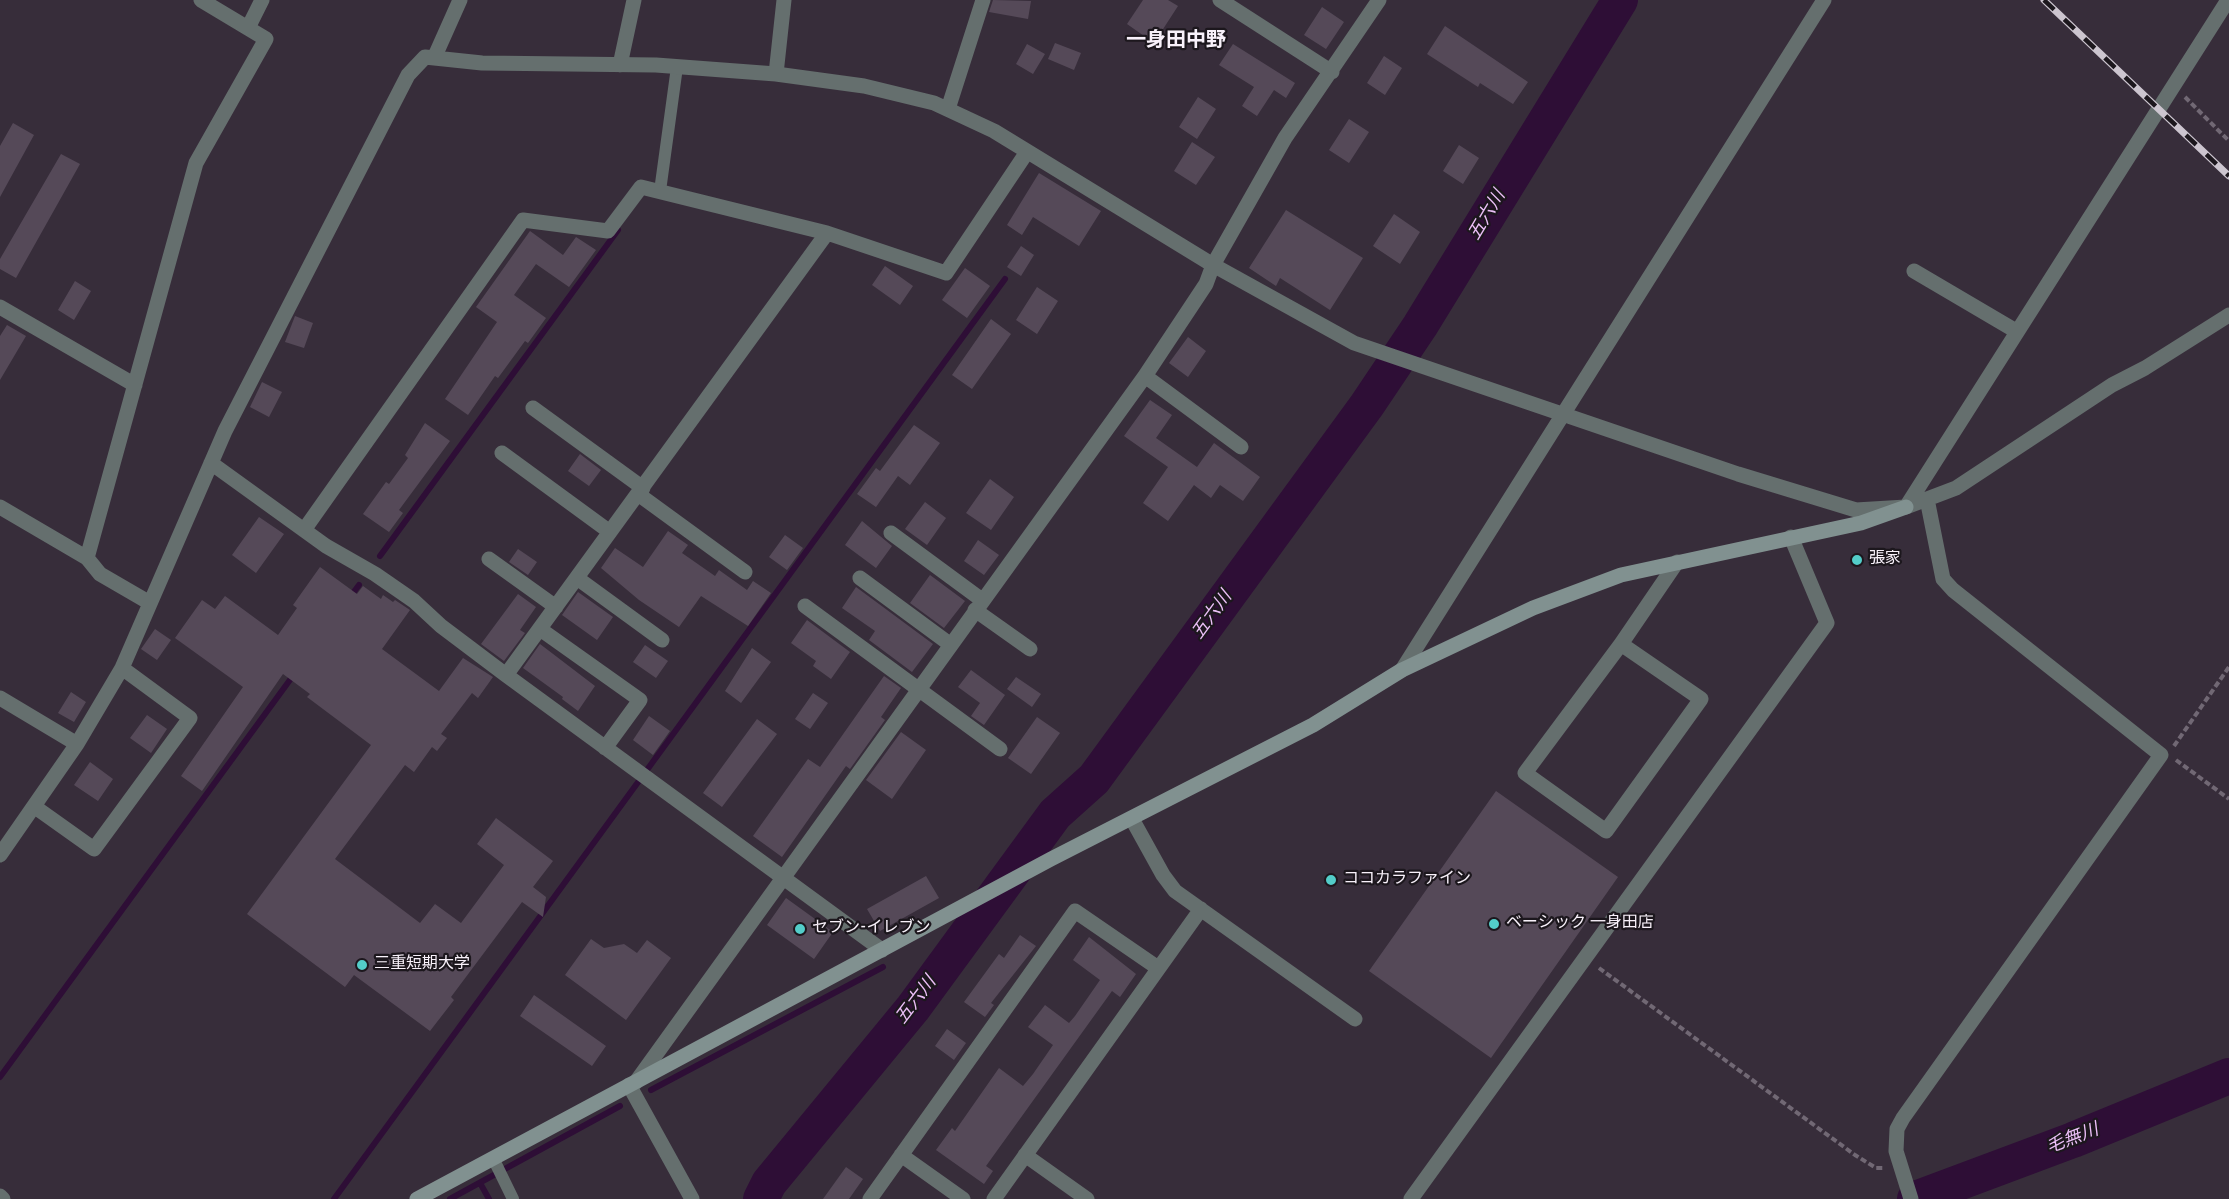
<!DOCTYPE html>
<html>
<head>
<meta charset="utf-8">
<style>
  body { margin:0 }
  canvas { display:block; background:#372d3a }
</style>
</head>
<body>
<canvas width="2229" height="1199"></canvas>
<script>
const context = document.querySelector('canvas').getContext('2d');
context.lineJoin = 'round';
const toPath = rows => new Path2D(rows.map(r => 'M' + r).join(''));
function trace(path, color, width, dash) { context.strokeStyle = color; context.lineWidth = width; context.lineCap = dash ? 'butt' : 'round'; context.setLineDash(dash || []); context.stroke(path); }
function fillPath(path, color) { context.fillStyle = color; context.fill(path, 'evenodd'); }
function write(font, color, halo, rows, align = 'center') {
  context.font = font + ' Overpass,"Noto Sans JP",sans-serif'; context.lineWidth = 4.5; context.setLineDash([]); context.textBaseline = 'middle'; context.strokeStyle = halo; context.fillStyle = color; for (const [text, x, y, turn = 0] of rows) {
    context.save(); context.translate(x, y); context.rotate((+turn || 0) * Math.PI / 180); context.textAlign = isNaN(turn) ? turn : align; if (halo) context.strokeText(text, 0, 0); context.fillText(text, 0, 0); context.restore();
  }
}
const stream = toPath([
  [380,556,618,230],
  [350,597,359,585],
  [0,1077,295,673],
  [651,1090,883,967],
  [480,1183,489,1199],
  [334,1199,1005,279],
  [450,1199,620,1106]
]);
const river = toPath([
  [761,1199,769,1183,913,1008,1055,814,1094,779,1367,405,1420,326,1620,0],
  [1915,1199,2073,1140,2229,1076]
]);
const building = toPath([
  [993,0,1031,1,1028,19,989,12],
  [1143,0,1168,0,1178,6,1154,43,1127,24],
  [1322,7,1344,22,1326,49,1304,35],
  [1445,26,1528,82,1513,104,1480,83,1478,87,1427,54],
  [1055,43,1081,53,1074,70,1048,59],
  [1027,44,1045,54,1033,74,1016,64],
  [1233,44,1295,83,1286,98,1274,90,1257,116,1242,106,1254,87,1219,65],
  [1384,56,1402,68,1385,95,1367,83],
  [1198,97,1216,109,1197,139,1179,127],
  [1349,119,1369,132,1349,163,1329,150],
  [13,123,34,135,0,197,0,146],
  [1192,142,1215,157,1196,185,1174,171],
  [1459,145,1479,158,1463,184,1443,171],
  [61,154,80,164,16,278,0,269,0,259],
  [1039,173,1101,211,1079,246,1033,217,1022,235,1007,225],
  [1286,210,1363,258,1330,310,1280,278,1276,286,1249,268],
  [1394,214,1420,232,1400,264,1373,246],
  [530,231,563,255,576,237,596,250,569,287,536,264,514,295,546,318,528,343,525,341,498,378,495,376,468,415,445,399,497,322,476,307],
  [1021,246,1034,255,1021,276,1007,267],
  [885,266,913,286,900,305,872,285],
  [965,268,990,286,967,318,942,300],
  [75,281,91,291,74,320,58,310],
  [1037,287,1058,301,1037,334,1016,320],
  [295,316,313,323,304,348,285,342],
  [991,319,1011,334,972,389,952,375],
  [7,325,26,336,0,380,0,336],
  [1188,337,1206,351,1188,377,1169,363],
  [262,382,282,392,269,417,250,407],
  [1150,400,1172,415,1156,438,1197,467,1214,443,1260,477,1243,501,1220,485,1211,498,1194,485,1168,521,1143,503,1168,467,1124,436],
  [425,423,450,441,399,510,403,513,389,532,363,514,386,482,389,484,408,458,405,455],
  [914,425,940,443,910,485,898,476,876,507,857,494,876,468,880,471],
  [580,454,601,470,589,486,568,471],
  [990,479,1014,497,991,530,966,513],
  [925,502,946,518,927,545,905,529],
  [259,517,284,534,256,573,232,555],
  [862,521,892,546,876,568,845,545],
  [668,531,688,545,682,553,715,576,719,570,747,590,753,581,771,593,748,626,701,596,679,627,639,600,601,568,615,548,643,567],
  [785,535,803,548,787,570,769,557],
  [978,540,999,555,984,575,964,561],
  [518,549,537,562,528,575,509,562],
  [320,567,357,594,363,586,381,599,383,595,393,602,395,600,410,610,382,649,439,691,463,658,493,677,478,698,472,693,441,734,447,738,437,751,432,747,414,772,405,765,335,859,420,923,435,904,461,923,504,865,477,844,496,818,553,861,533,887,546,897,543,917,522,902,451,997,454,1000,430,1031,354,975,345,987,247,914,371,745,307,697,310,694,283,674,202,791,181,776,243,687,175,638,202,600,215,609,225,596,278,635,297,608,293,605],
  [930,575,965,601,944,628,910,603],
  [856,587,933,644,912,672,869,640,875,631,842,608],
  [578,592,613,617,597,640,562,615],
  [518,594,536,607,520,630,525,633,504,661,481,644],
  [807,620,850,652,831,679,813,666,816,661,791,643],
  [155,629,171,640,157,660,141,649],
  [540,644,595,686,578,711,562,699,563,697,523,668],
  [645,645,668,661,656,678,633,662],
  [752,648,771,662,741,703,725,691],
  [971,670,1005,695,984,725,971,716,980,703,958,687],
  [884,676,901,688,881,717,885,720,850,769,846,766,782,857,753,836,808,759,820,767],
  [1016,677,1041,694,1032,707,1007,689],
  [71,692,86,702,74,722,58,713],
  [813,693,828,703,810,729,795,719],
  [147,715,167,729,151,753,130,738],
  [649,716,670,731,653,755,633,740],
  [1037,717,1060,733,1031,774,1008,758],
  [757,719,777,734,722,807,703,793],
  [901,732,926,750,892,799,866,780],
  [90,762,113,779,98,801,74,785],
  [1496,791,1618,877,1491,1058,1369,971],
  [926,876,939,898,880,931,867,909],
  [786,898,833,932,814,959,767,925],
  [1020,935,1036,946,991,1003,994,1005,985,1017,964,1002,999,954,1004,958],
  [1089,937,1136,974,1120,997,1112,991,986,1166,993,1171,984,1184,936,1150,952,1128,955,1131,999,1068,1023,1086,1033,1074,1053,1045,1028,1027,1045,1005,1069,1023,1075,1016,1100,980,1073,960],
  [591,939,604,948,624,944,637,953,647,940,671,958,626,1020,565,975],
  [534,995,606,1046,592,1066,520,1016],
  [947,1029,966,1043,954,1060,935,1046],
  [846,1167,863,1179,849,1199,823,1199]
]);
const path = toPath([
  [2185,97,2229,141],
  [2174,746,2229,667],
  [2176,760,2229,799],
  [1599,968,1855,1155,1876,1168,1883,1168]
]);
const lane = toPath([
  [660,191,677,67],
  [493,1158,513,1199]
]);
const street = toPath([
  [1220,0,1332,72],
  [248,28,262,0],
  [435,56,460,0],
  [620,65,634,0],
  [776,74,784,0],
  [948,109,983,0],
  [1914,271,2016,331],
  [0,307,135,385],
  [1145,376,1241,447],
  [533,408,643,488],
  [502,453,610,532],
  [211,463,326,546,375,574,414,601,441,626,506,675,882,950],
  [638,494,745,572],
  [0,507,87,558],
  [1906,507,2228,0],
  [304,530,523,220,608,231,641,187,827,233],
  [891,533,982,600],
  [489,559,556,607],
  [577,578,662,640],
  [860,578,951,645],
  [150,603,100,574,87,558,196,163,266,39,201,0],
  [805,606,1000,749],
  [975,610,1030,649],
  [540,629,640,700,605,748],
  [1621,644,1701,699,1606,831,1525,773,1621,644,1677,562],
  [1402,670,1824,0],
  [506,675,827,233,946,273,1027,152],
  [0,698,77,744],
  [35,807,94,849,190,718,122,668],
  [1132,819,1163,875,1175,891,1355,1019],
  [0,855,77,744,122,668,225,431,408,75,425,57,482,63,656,65,776,74,864,86,934,103,994,131,1213,265,1354,343,1738,474,1856,510,1906,507,1956,488,2112,385,2145,368,2229,315],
  [636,1082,1145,376,1206,284,1213,265,1285,138,1379,0],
  [629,1085,692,1199],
  [901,1155,963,1199],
  [1025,1155,1087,1199],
  [0,1196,3,1199],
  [870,1199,1075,911,1158,968],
  [994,1199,1201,909],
  [1411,1199,1827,623,1791,537],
  [1911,1199,1896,1151,1897,1129,1903,1118,2161,755,1953,590,1943,579,1927,499]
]);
const secondary = toPath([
  [417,1199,1051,859,1313,725,1402,670,1533,608,1621,575,1861,523,1906,507]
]);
const rail = toPath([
  [2044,0,2229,176]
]);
const markers = [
  [1857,560,6,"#53cdc9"],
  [1331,880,6,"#53cdc9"],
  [1494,924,6,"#53cdc9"],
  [800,929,6,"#53cdc9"],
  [362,965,6,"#53cdc9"]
];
const poiNames = [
  ["張家",1869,560],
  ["ココカラファイン",1343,880],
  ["ベーシック 一身田店",1506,924],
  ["セブン-イレブン",812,929],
  ["三重短期大学",374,965]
];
const waterNames = [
  ["五六川",1488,216,-59],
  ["五六川",1213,616,-54],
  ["五六川",917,1001,-53],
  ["毛無川",2073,1140,-21]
];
const quarterNames = [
  ["一身田中野",1176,42]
];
trace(stream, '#2e0e36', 6);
trace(river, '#2e0e36', 36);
fillPath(building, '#554958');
trace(path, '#716874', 4, [6, 3]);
trace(lane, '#656f6e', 12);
trace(street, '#656f6e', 15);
trace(secondary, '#819190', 15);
trace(rail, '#ccc5cf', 7);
trace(rail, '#1c171d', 4.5, [14]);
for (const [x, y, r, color] of markers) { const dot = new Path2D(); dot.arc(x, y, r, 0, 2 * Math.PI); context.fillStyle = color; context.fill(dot); trace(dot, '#1c171d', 2); }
write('16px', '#f8f1fa', '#1c171d', poiNames, 'left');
write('italic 18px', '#ebbff7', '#1c171d', waterNames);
write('bold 20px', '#f8f1fa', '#1c171d', quarterNames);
</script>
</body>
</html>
